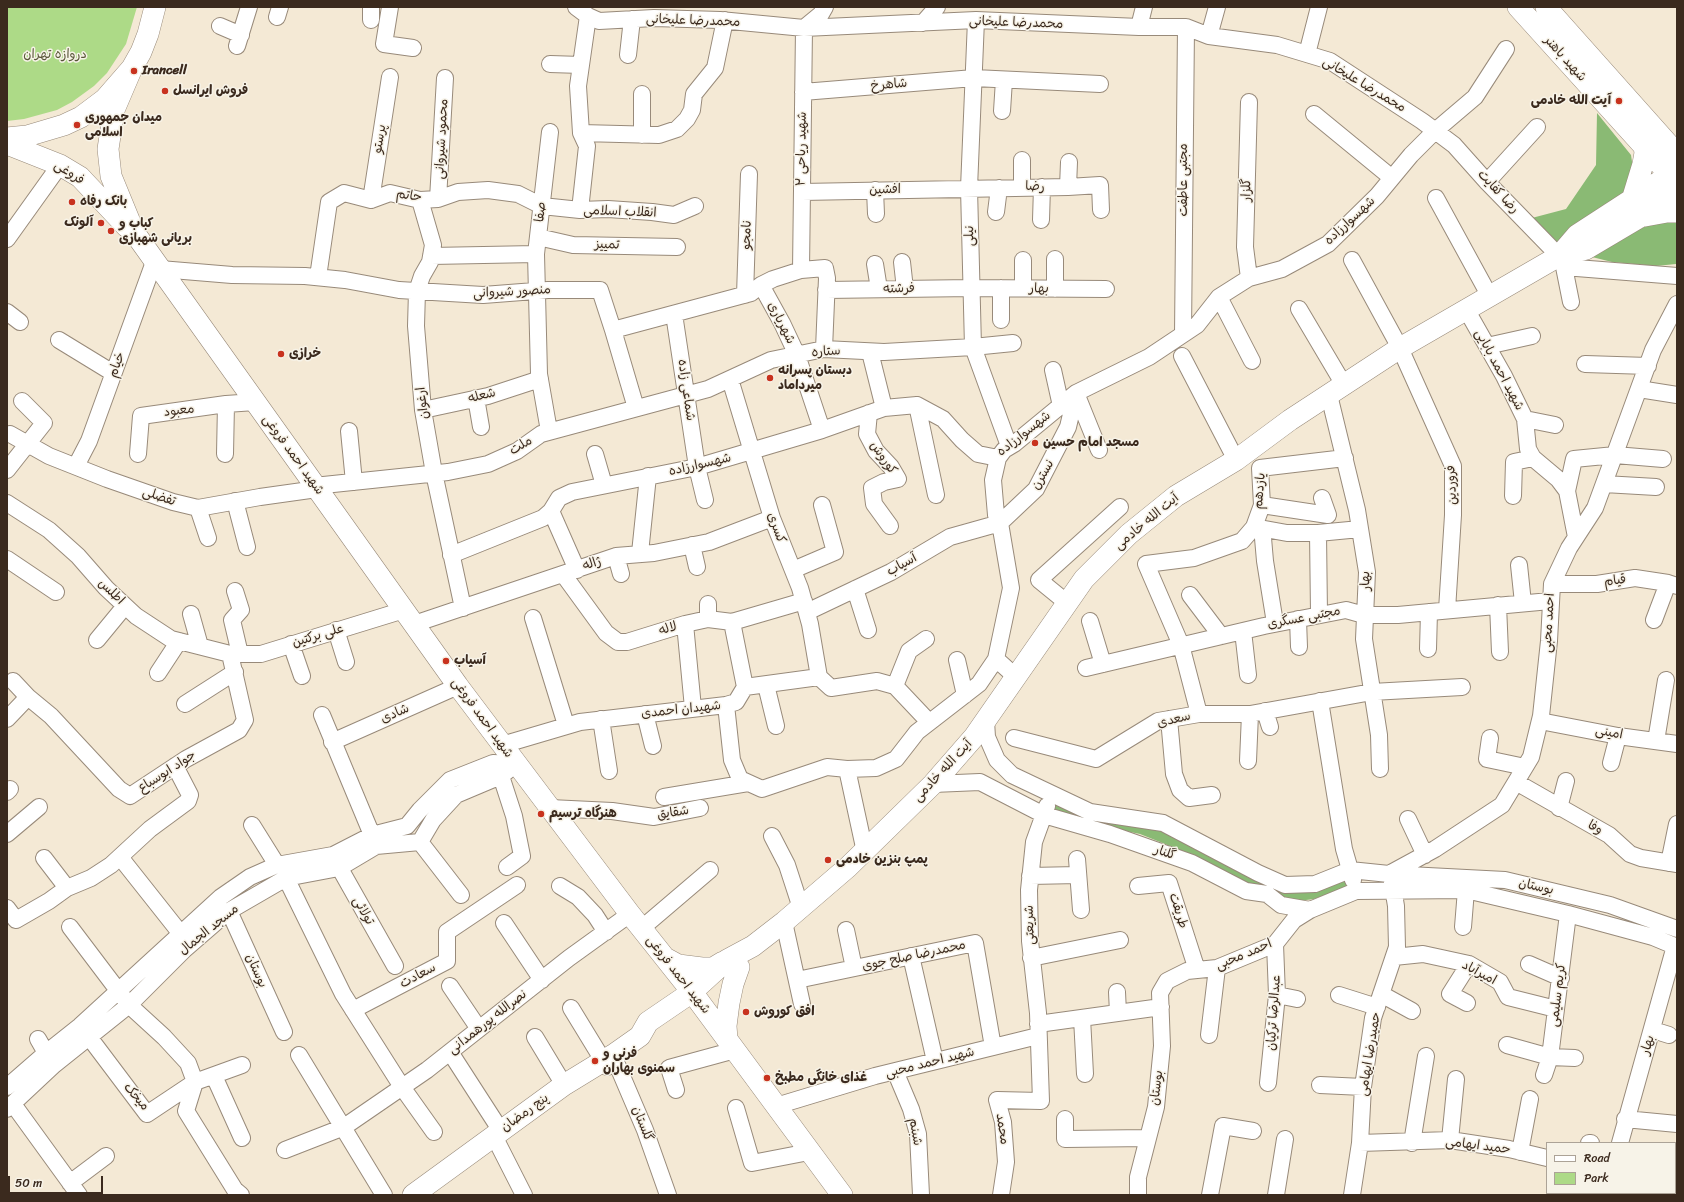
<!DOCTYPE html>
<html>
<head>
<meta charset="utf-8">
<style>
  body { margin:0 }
  #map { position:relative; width:1684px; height:1202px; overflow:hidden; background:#f4e9d5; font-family:Sriracha,sans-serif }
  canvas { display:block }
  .frame { position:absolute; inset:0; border:8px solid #3b2a1e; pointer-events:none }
  .legend { position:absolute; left:1546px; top:1142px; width:130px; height:52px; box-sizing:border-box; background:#f7f3e8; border:1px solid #aca397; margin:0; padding:5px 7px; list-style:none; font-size:12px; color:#3b2a1e }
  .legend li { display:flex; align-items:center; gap:8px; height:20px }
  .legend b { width:20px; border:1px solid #aca397 }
  .scale { position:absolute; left:8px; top:1176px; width:95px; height:18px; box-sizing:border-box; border:2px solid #3b2a1e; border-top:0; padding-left:5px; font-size:12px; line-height:14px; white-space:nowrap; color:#3b2a1e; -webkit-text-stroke:3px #f7f3e8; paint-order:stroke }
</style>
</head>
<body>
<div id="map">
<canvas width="1684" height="1202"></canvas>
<div class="frame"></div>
<ul class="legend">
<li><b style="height:5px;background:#fff"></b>Road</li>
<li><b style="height:11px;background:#adda87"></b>Park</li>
</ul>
<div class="scale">50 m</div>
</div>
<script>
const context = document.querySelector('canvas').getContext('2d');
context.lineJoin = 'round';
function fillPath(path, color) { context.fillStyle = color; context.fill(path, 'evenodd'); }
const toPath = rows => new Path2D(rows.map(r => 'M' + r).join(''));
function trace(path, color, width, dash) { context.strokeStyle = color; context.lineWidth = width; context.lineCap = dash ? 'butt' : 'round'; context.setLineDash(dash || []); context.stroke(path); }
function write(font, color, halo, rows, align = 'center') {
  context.font = font + ' Sriracha,"Playpen Sans Arabic",sans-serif'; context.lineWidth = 3; context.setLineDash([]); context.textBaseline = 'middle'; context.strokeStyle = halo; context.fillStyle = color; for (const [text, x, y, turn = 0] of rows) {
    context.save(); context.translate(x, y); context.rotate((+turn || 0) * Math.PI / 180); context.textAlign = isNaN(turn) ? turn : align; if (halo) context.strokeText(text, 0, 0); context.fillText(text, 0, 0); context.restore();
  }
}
const green = toPath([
  [7,7,137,7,126,44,107,73,94,86,72,102,57,110,24,119,7,121]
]);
const forest = toPath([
  [1597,113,1631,155,1633,168,1627,194,1554,244,1528,219,1566,209,1596,165],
  [1677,219,1676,264,1656,266,1612,262,1584,255,1655,222],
  [1055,801,1161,827,1284,889,1345,874,1349,886,1314,899,1290,902,1219,872,1170,846,1140,834,1087,823,1050,812]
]);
const minor = toPath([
  [371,7,371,20],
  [390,7,384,44,413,48],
  [576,7,588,16,599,21,654,18,720,20,804,28,976,20,1139,27,1186,27,1209,36,1277,45,1330,61,1422,121,1454,145,1487,182,1559,256],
  [277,17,280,7],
  [976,20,969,188,973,347,1009,446],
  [923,23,937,7],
  [220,26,241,35],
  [1139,27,1144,7],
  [1209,36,1217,7],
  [237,46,249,7],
  [1307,54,1319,7],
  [628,55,632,19],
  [550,64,581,65],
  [803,92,974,78,1100,84],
  [1249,102,1245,247,1249,278],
  [1002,111,1004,80],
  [1314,114,1392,178],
  [581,133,659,135,677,129,687,119,692,110,694,94,715,68,725,20],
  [642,135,642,94],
  [1022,160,1022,187],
  [1487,182,1537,127],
  [1068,187,1069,162],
  [875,190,876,214],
  [802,192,1068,187,1100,185,1101,210],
  [1436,198,1489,295],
  [438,199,445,78],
  [371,200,390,77],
  [420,200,433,245,430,262,422,276,417,291,416,326,423,410,434,473,463,608],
  [580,210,587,146,581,133,578,86,588,16],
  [996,212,999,188],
  [1041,220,1042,187],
  [538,237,573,245,677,247],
  [7,239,60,165],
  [431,256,536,254],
  [1023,260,1023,288],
  [1352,260,1400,348,1453,466,1453,515,1447,610],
  [902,262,905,289],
  [875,264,879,289],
  [160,269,232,275,305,276,345,280,399,290,483,295,548,290,600,290,613,330,751,293,761,285,773,279,801,270,825,268,827,278,824,349],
  [801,270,804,28,821,14,825,7],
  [318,277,329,202,344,193,371,200,390,193,420,200,438,199,458,192,488,190,518,194,542,206,580,210,608,209,652,212,674,215,695,206],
  [761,285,782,323,797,355,822,430],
  [1055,289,1055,259],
  [826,290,972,288,1106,289],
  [745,295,749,174],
  [1219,297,1252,361],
  [1571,302,1564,267,1677,276],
  [1299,309,1344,385],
  [1466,309,1504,376,1525,419,1528,449,1533,458,1558,479,1567,491,1576,537],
  [7,312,20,322],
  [674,314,697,467,705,500],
  [1001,320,1001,288],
  [613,330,636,408],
  [1183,334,1186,27],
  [59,340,113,373],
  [1487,346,1532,336],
  [870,352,884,408],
  [1182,356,1236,460],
  [1585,364,1648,366],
  [1053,370,1061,406],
  [730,379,772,518,800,588,810,624,819,677],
  [1639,389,1677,395],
  [1076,393,1099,450],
  [1329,395,1357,510,1367,572,1364,639,1379,735,1380,769],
  [476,398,481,427],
  [917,405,936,495],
  [423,410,488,396,540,379],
  [869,413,867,434,876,451,891,467,898,479,884,482,872,488,874,504,890,526],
  [1525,419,1555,425],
  [349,431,354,482],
  [549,431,539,374,536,254,550,132],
  [10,434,49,456,107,479,173,502,198,508,260,497,317,489],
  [138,454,141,416,226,404,255,402],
  [225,454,226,404],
  [595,454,604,485],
  [76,466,89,441,154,262],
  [7,470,44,423,22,401],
  [1604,484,1656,487],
  [314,486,448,472,488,464,517,451,541,434,708,389,771,360,824,349,884,352,973,347,1013,343],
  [1567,491,1574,459,1615,455,1663,459],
  [1513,496,1514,462,1533,458],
  [235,501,247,547],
  [7,503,49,530,78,556,106,588,136,616,171,639,230,654,261,654,404,610],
  [1262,505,1328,515,1322,498],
  [198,508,208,538],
  [551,511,577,570],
  [1254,527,1287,533,1318,533,1360,529],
  [1264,529,1263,538,1265,561,1275,623],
  [1318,533,1319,614],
  [692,545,697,567],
  [640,553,648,476],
  [451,555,543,518,551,511,559,498,572,492,697,467,822,430,884,408,917,405,943,419,962,440,978,454,998,458],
  [616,556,621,574],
  [7,559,56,592],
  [1519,565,1523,603],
  [793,570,835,552,822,505],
  [563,574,606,633,618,642,627,642,685,624,708,619,732,622,804,601],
  [1552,584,1597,584,1635,578,1668,583,1677,586],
  [855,589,868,630],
  [235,591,241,610,232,620,240,654],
  [1190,595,1221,636],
  [1066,602,1039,580,1120,507],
  [1498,605,1500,652],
  [807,612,891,572,950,537,1000,523,1036,489,1068,427,1076,393],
  [191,614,200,646],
  [533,618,566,725],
  [708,619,708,604],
  [1298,619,1299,647],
  [1654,620,1668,583],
  [1090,621,1103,664],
  [732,622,745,687],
  [414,624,616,556,654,553,709,542,772,518],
  [685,624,693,708],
  [336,630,346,662],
  [1243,631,1248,675],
  [97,640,125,606],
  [291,644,302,676],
  [1428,649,1429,612],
  [996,659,1016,677],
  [957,660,965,695],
  [1086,668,1264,626,1346,610,1364,615,1398,615,1550,601],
  [158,673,179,641],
  [819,677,831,688,877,681,895,686,929,722],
  [13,681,28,697,51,716,119,789,130,796,186,759,239,730,245,720,230,654],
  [766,685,776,726],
  [895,686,909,651,926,639],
  [1320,701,1344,849,1353,880],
  [185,704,235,672],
  [726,705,732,760,740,779,762,789,827,767,847,769,876,768,896,759,917,732,979,684,996,659,1011,588,1000,523,996,515,993,480,998,458,1004,450,1014,444,1076,393,1149,357,1197,325,1219,297,1249,278,1282,269,1328,244,1377,196,1411,155,1435,131,1475,97,1506,49],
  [1265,711,1270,727],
  [645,714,653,746],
  [1199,714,1181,645,1146,564,1194,558,1242,541,1254,527,1262,505,1260,468,1345,458],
  [322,715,372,835],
  [7,719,28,697],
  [601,719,609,771],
  [1169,719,1174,774,1180,790,1189,798,1212,795],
  [986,721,987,737,997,760,1012,775,1090,812,1163,823,1258,873,1285,885,1315,884,1350,870,1389,874,1505,880,1610,905,1677,929],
  [1540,721,1618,736,1677,744],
  [1014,738,1096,759,1158,721,1199,714,1250,714,1372,692,1462,687],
  [1490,738,1487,759,1525,767],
  [1656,741,1666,680],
  [332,742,458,686],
  [502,745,580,722,726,705,736,702,745,687,819,677],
  [1248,761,1250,714],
  [1611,763,1618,736],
  [847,769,865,852],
  [501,776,514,816,522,856,507,867],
  [1516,782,1609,835,1630,854,1641,858,1677,864],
  [933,784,980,782,1044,815,1110,834,1192,863,1246,891,1267,894,1281,905,1310,910,1356,891,1466,890,1568,914,1653,937,1677,947],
  [7,792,10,789],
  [664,797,748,783],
  [550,808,612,811,654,817,700,808],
  [1559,808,1566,781],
  [1408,819,1425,855],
  [252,825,277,865],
  [7,834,39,807],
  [772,836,787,865,801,908],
  [420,842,461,895],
  [120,857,181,934],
  [44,858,67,888],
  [334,858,395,966],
  [1077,859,1081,910],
  [1669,863,1677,824],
  [1389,874,1435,849,1502,805,1531,757,1541,716,1549,641,1552,584,1569,548,1595,508,1653,350,1677,304],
  [1030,876,1078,875],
  [286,878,343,994,402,1087,434,1132],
  [560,886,578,897,595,915,606,932],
  [1138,886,1169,883,1197,970],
  [7,908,16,920,49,901,67,888,91,878,111,865,150,829,188,801,190,795,175,766],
  [229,911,284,1032],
  [784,922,802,1004],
  [504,923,542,980],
  [70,927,129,1005,164,1037,188,1063,195,1082],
  [1463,927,1466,890],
  [642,928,710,870],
  [846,930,854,968],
  [911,956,935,1061],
  [1394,957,1423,954,1469,964,1500,982,1508,997,1556,1009],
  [1031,958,1120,940],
  [1529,964,1561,978],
  [797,980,975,943,993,1047],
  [450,986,479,1029],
  [1117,992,1118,1013],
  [1381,994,1412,1011],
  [1277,995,1297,999],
  [1339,995,1377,1007],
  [1467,1003,1450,994,1469,964],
  [571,1008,607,1067],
  [353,1010,447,961,447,932,517,885],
  [1082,1018,1085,1074],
  [1038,1024,1161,1007],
  [1653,1030,1669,1035],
  [1209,1035,1217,968],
  [89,1037,147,1114,195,1082,242,1065],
  [535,1037,564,1085],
  [38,1039,46,1053],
  [1507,1045,1550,1057,1575,1058],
  [450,1052,501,1131],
  [299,1055,384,1195],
  [613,1055,645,1130,668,1195],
  [895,1071,911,1109,918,1134,921,1195],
  [1544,1075,1550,1057,1568,914],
  [214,1076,242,1138],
  [195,1082,186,1111,235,1190,241,1195],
  [1268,1083,1277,995,1275,944],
  [1320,1085,1363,1087],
  [7,1087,46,1053,80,1026,221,897,250,877,277,865,333,855,372,835,407,826,420,810,450,780,493,763,516,764],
  [676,1090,669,1068,735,1050],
  [13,1104,79,1195],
  [776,1106,875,1076,1038,1036],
  [736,1108,752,1163,809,1152],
  [7,1109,54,1065,129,1005,184,950,229,911,286,878,339,868,376,846,420,842,433,820,456,795,501,776,516,764],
  [1065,1119,1065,1139,1148,1138],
  [1625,1119,1677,1124],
  [494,1136,524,1195],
  [1450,1140,1456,1079],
  [1360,1143,1450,1140,1509,1149,1547,1158],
  [1412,1143,1426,1056],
  [1589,1143,1591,1143],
  [1620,1143,1675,946],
  [285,1150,344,1127,427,1070,569,958,630,914],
  [1520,1152,1530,1099],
  [70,1183,106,1156],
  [1645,1193,1655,1195],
  [1001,1195,1006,1162,1003,1122,997,1100,1041,1101,1038,1013,1030,941,1029,890,1034,842,1047,806],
  [1138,1195,1138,1177,1156,1107,1162,1046,1160,993,1167,981,1187,971,1217,968,1275,944,1294,920,1310,910],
  [1210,1195,1223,1126,1253,1131],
  [1276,1195,1285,1139],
  [1352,1195,1360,1143,1363,1087,1373,1018,1397,947,1396,906,1392,882],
  [1610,1195,1611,1193]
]);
const major = toPath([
  [1518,7,1677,183],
  [1546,7,1677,154],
  [132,68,114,110,108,149,111,176,134,232,458,686,630,914,692,992,842,1195],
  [7,138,27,136,64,125,81,117,105,99,132,68,141,52,148,34,155,7],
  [7,144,60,165,80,177,127,227],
  [1632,200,1643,164,1645,153,1644,146],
  [1645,216,1667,212,1677,212],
  [1559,256,1586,249,1640,217,1677,191],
  [667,959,678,965,702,968,713,968,723,962],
  [727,1039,726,1026,729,1003,733,984,739,967],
  [413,1195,564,1085,613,1055,640,1036,648,1022,692,992,727,960,753,946,784,922,848,867,933,784,974,737,1084,579,1129,534,1176,496,1236,460,1290,420,1400,348,1559,256,1577,235,1677,170]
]);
const markers = [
  [134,71,4,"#c8321e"],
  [165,91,4,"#c8321e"],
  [1619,101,4,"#c8321e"],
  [77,125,4,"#c8321e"],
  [72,202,4,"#c8321e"],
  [101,223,4,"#c8321e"],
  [111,231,4,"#c8321e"],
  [281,354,4,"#c8321e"],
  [770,378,4,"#c8321e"],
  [1035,443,4,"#c8321e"],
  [446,661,4,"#c8321e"],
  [541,814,4,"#c8321e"],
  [828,860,4,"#c8321e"],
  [746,1012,4,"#c8321e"],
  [595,1061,4,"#c8321e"],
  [767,1078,4,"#c8321e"]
];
const streetNames = [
  ["محمدرضا علیخانی",693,21,2],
  ["محمدرضا علیخانی",1016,23,2],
  ["شهید باهنر",1565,59,48],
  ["شاهرخ",889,85,-5],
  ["محمدرضا علیخانی",1364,85,31],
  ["پرستو",380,139,-81],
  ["محمود شیروانی",442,139,-87],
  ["شهید ریاحی ۲",802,149,-89],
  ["فروغی",69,173,33],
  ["مجتبی عاطفت",1184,180,-90],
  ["رضا",1035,187],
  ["افشین",885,190,-1],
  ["گلزار",1247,190,-89],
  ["رضا کفایت",1498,192,47],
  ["حاتم",409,196,9],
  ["صفا",541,212,-83],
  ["انقلاب اسلامی",620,212,2],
  ["شهسوارزاده",1350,221,-43],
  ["نامجو",747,235,-88],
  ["نیلی",970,236,-91],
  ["تمییز",607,245,1],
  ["فرشته",899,289,-1],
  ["بهار",1039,289,1],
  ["منصور شیروانی",512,292,-3],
  ["شهریاری",781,323,63],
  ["ستاره",826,352,-4],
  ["خیام",117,365,-70],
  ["شهید احمد بابایی",1499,370,62],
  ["شماعی زاده",686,390,82],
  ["شعله",482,396,-14],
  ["ارغوان",423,403,-97],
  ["معبود",179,411,-7],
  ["شهسوارزاده",1024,434,-38],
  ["ملت",521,446,-32],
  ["شهید احمد فروغی",293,455,54],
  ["کوروش",883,458,55],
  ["شهسوارزاده",700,465,-13],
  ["نسترن",1043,475,-60],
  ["فروردین",1452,485,-93],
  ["یازدهم",1260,491,-85],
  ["تفضلی",159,497,18],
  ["آیت الله خادمی",1147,522,-40],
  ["کسری",776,528,70],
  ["ژاله",592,564,-19],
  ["آسیاب",902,565,-29],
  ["بهار",1366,581,-91],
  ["قیام",1615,581,-8],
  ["اطلس",111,592,44],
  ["مجتبی عسگری",1304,618,-11],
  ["احمد محبی",1549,623,-87],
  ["لاله",668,629,-17],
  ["علی برکتین",318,636,-17],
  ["شهیدان احمدی",681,710,-6],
  ["شادی",395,714,-24],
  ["شهید احمد فروغی",482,718,54],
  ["سعدی",1174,720,-14],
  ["امینی",1609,733,10],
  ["آیت الله خادمی",943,771,-47],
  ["جواد ابوسباع",167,772,-33],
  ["شقایق",673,813,-9],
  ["وفا",1595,828,28],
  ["گلنار",1165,853,19],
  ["بوستان",1536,887,13],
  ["تولائی",363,911,60],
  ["طریقت",1178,911,73],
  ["شریعتی",1030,925,-92],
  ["مسجد الجمال",209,930,-39],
  ["احمد محبی",1244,955,-23],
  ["محمدرضا صلح جوی",914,956,-12],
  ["بوستان",256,971,66],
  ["امیرآباد",1479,973,28],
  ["شهید احمد فروغی",678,975,52],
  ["سعادت",418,976,-28],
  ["کریم سلیمی",1558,995,-83],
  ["عبدالرضا ترکیان",1274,1013,-86],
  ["نصرالله پورهمدانی",488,1022,-38],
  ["بهار",1648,1045,-73],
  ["حمیدرضا ایهامی",1370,1054,-81],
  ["شهید احمد محبی",930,1063,-14],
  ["بوستان",1157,1088,-83],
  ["میخک",136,1097,49],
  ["پنج رمضان",525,1113,-36],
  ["گلستان",642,1124,68],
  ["محمد",1002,1129,82],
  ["شبنم",915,1132,80],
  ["حمید ایهامی",1478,1146,7]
];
const parkNames = [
  ["دروازه تهران",55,55]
];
const poiNames = [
  ["Irancell",142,71],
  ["فروش ایرانسل",173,91],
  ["آیت الله خادمی",1611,101,"right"],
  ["میدان جمهوری",85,118],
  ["اسلامی",85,133],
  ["بانک رفاه",80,202],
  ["آلونک",93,223,"right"],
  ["کباب و",119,224],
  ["بریانی شهبازی",119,239],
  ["خرازی",289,354],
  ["دبستان پسرانه",778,371],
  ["میرداماد",778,386],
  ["مسجد امام حسین",1043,443],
  ["آسیاب",454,661],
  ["هنرگاه ترسیم",549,814],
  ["پمپ بنزین خادمی",836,860],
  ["افق کوروش",754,1012],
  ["فرنی و",603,1054],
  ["سمنوی بهاران",603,1069],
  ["غذای خانگی مطبخ",775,1078]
];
fillPath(green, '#adda87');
fillPath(forest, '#8aba74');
trace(minor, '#988a7a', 18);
trace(major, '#988a7a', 22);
trace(minor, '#fff', 16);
trace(major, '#fff', 21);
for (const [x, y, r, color] of markers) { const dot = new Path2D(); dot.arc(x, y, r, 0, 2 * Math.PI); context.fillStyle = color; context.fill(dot); trace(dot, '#f7f3e8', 1.5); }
write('13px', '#3b2a1e', '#f7f3e8', streetNames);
write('13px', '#585638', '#f7f3e8', parkNames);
write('bold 13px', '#3b2a1e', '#f7f3e8', poiNames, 'left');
</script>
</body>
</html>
